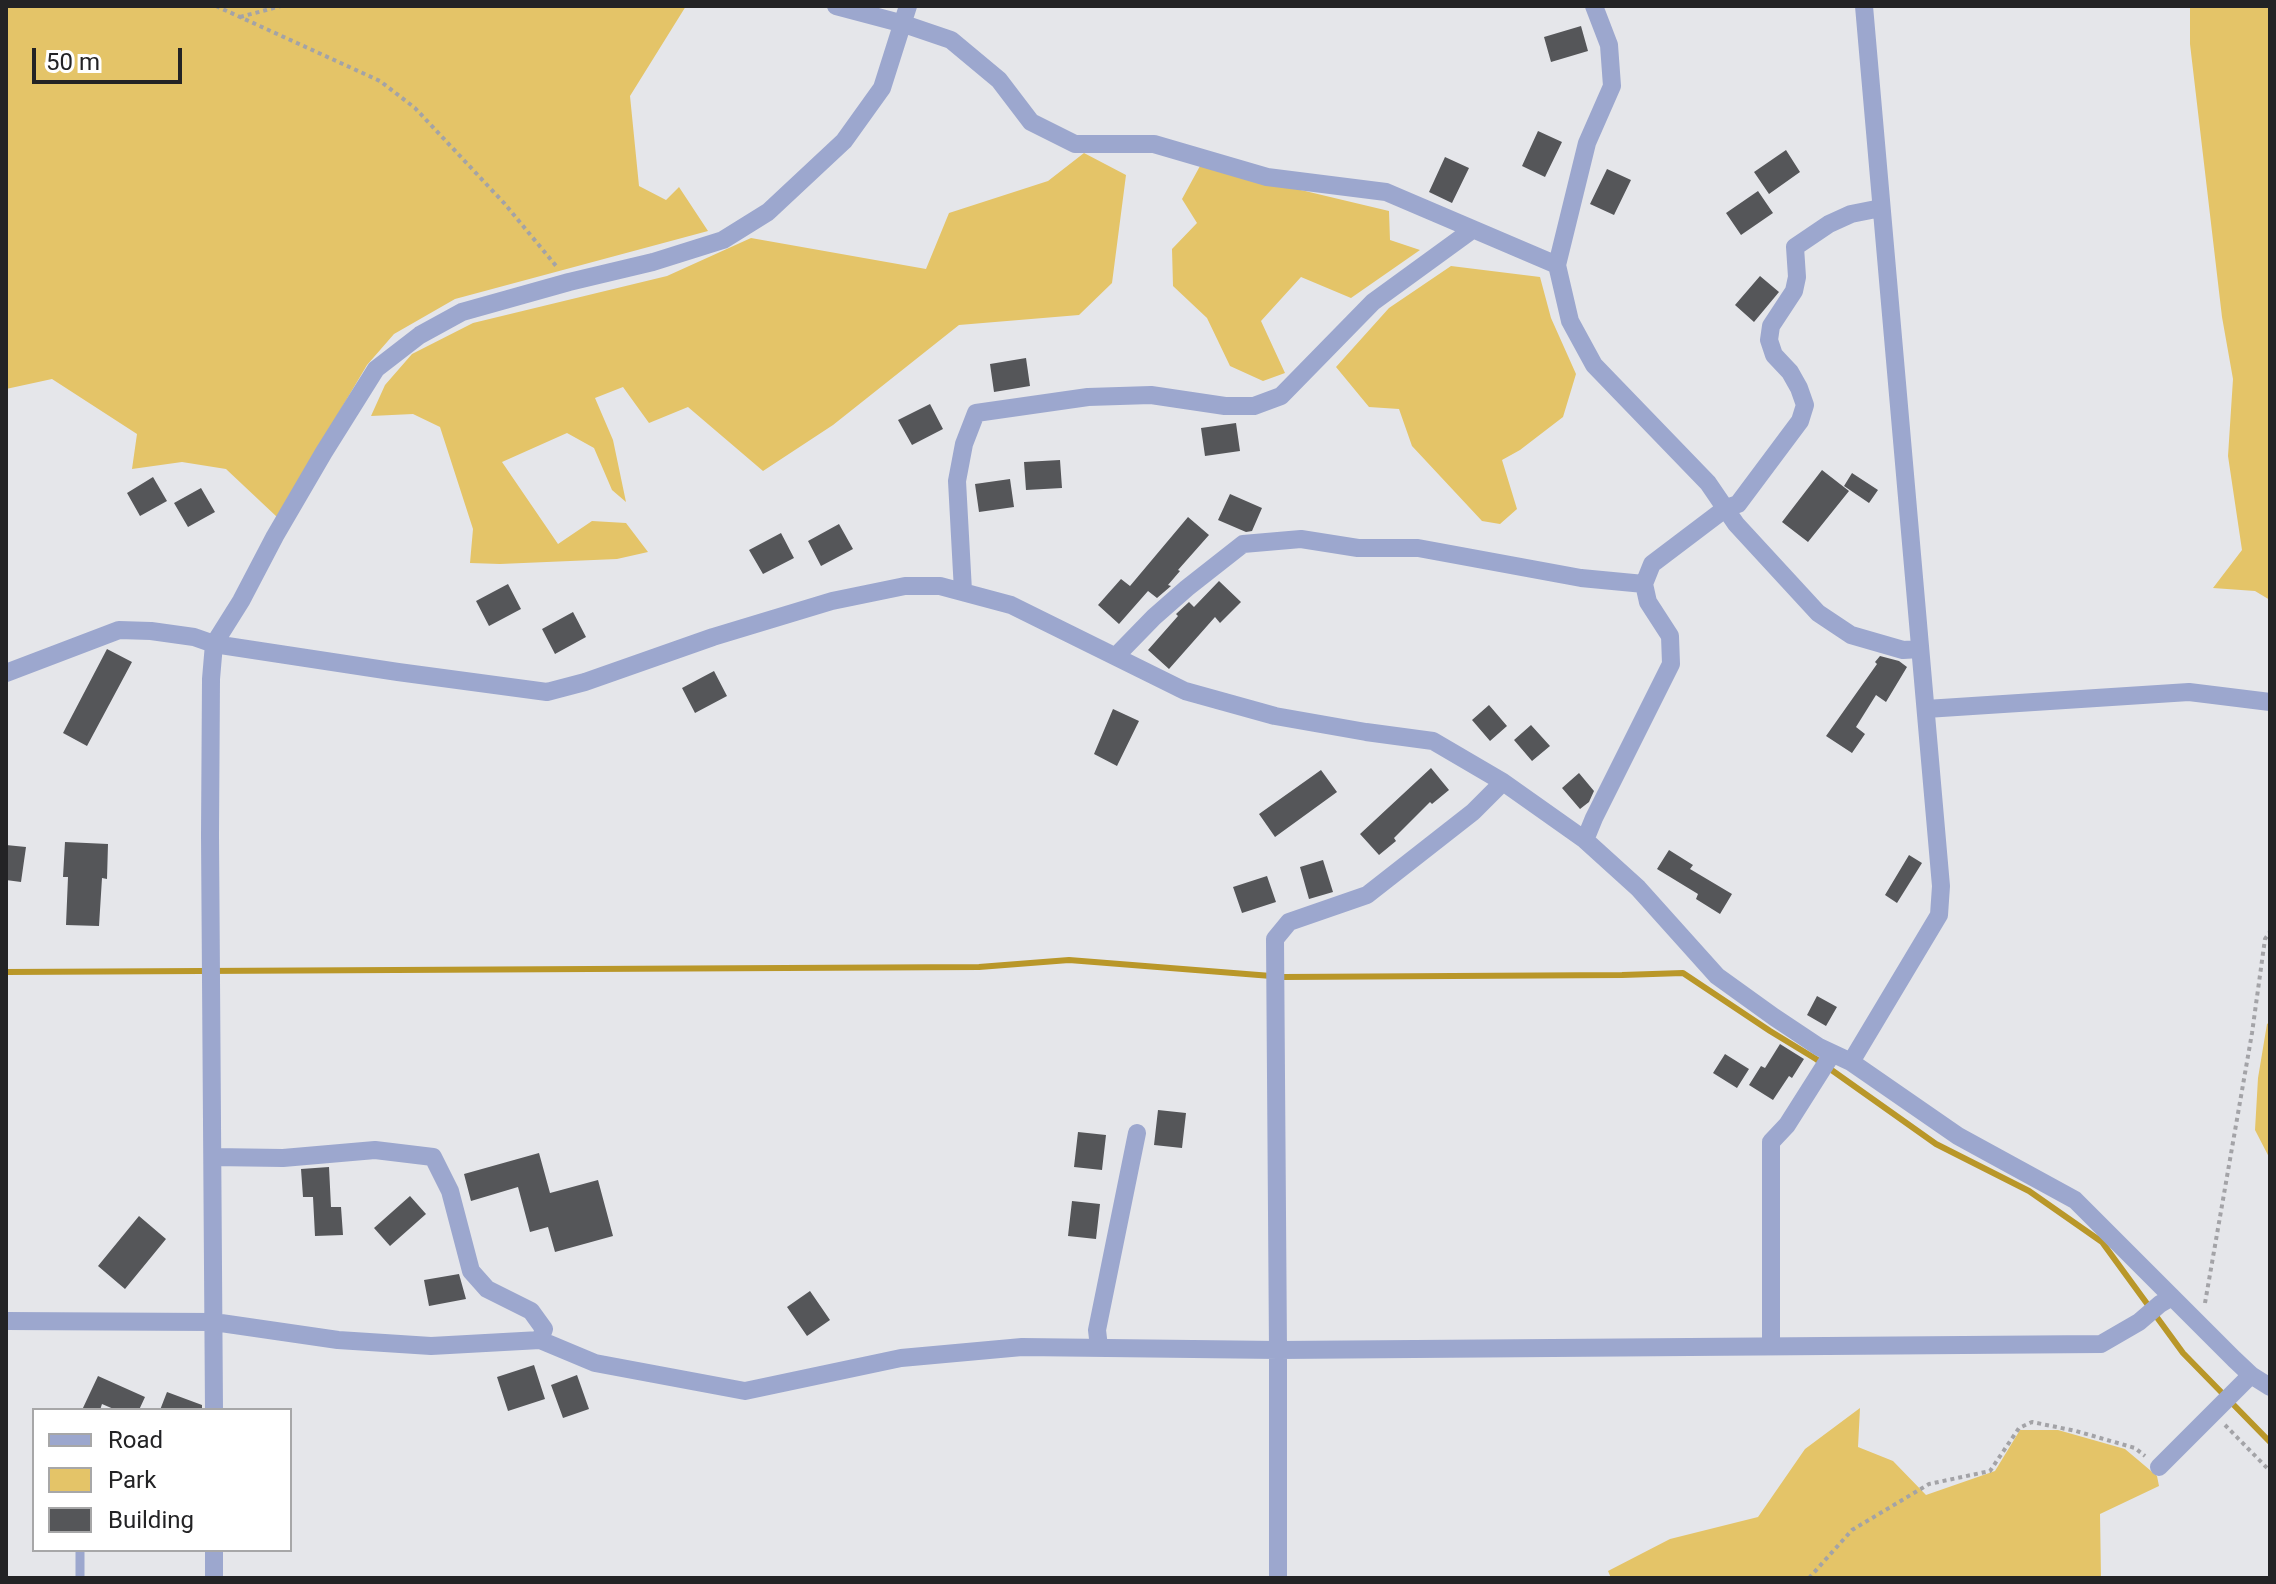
<!DOCTYPE html>
<html>
<head>
<meta charset="utf-8">
<style>
  body { margin:0 }
  #map { position:relative; width:2276px; height:1584px; overflow:hidden; background:#e5e6ea; font-family:Roboto,sans-serif }
  canvas { display:block }
  .frame { position:absolute; inset:0; border:8px solid #232325; pointer-events:none }
  .legend { position:absolute; left:32px; top:1408px; width:260px; height:144px; box-sizing:border-box; background:#fff; border:2px solid #a7a7a8; margin:0; padding:10px 14px; list-style:none; font-size:24px; color:#232325 }
  .legend li { display:flex; align-items:center; gap:16px; height:40px }
  .legend b { width:40px; border:2px solid #a7a7a8 }
  .scale { position:absolute; left:32px; top:48px; width:150px; height:36px; box-sizing:border-box; border:4px solid #232325; border-top:0; padding-left:10px; font-size:24px; line-height:28px; white-space:nowrap; color:#232325; -webkit-text-stroke:6px #fff; paint-order:stroke }
</style>
</head>
<body>
<div id="map">
<canvas width="2276" height="1584"></canvas>
<div class="frame"></div>
<ul class="legend">
<li><b style="height:10px;background:#9ca7ce"></b>Road</li>
<li><b style="height:22px;background:#e4c468"></b>Park</li>
<li><b style="height:22px;background:#555659"></b>Building</li>
</ul>
<div class="scale">50 m</div>
</div>
<script>
const context = document.querySelector('canvas').getContext('2d');
context.lineJoin = 'round';
function fillPath(path, color) { context.fillStyle = color; context.fill(path, 'evenodd'); }
const toPath = rows => new Path2D(rows.map(r => 'M' + r).join(''));
function trace(path, color, width, dash) { context.strokeStyle = color; context.lineWidth = width; context.lineCap = dash ? 'butt' : 'round'; context.setLineDash(dash || []); context.stroke(path); }
const green = toPath([
  [6,6,686,6,630,96,639,186,666,200,679,187,708,231,455,299,394,334,367,365,277,517,226,469,182,462,132,469,137,434,52,379,6,389],
  [2190,6,2270,6,2270,600,2255,591,2213,588,2242,550,2228,456,2233,379,2222,317,2190,44],
  [1084,153,1126,175,1112,283,1079,315,959,325,833,425,763,471,688,407,649,423,623,387,595,398,613,440,626,502,612,490,594,448,567,433,502,462,558,544,592,521,626,523,648,552,617,559,500,564,470,563,473,529,440,427,413,414,371,416,385,385,412,354,473,323,667,276,751,238,926,269,949,213,1048,181],
  [1200,166,1389,211,1390,240,1420,250,1351,298,1301,277,1261,321,1285,373,1263,381,1230,366,1207,318,1173,286,1172,249,1197,223,1182,199],
  [1451,266,1540,277,1551,318,1576,374,1563,417,1520,450,1502,460,1517,509,1500,524,1482,521,1412,446,1399,409,1369,407,1336,367,1389,308],
  [2270,1022,2270,1159,2255,1130,2258,1078,2267,1024],
  [1860,1408,1858,1447,1893,1461,1926,1495,1995,1471,2020,1430,2058,1430,2125,1449,2157,1476,2159,1486,2100,1514,2101,1578,1611,1578,1608,1571,1670,1539,1758,1517,1805,1449]
]);
const stream = toPath([
  [6,972,979,967,1069,960,1284,977,1622,975,1683,973,1770,1031,1816,1059,1936,1144,2029,1191,2102,1242,2183,1353,2270,1442]
]);
const building = toPath([
  [1581,26,1588,51,1551,62,1544,37],
  [1538,131,1562,142,1545,177,1522,166],
  [1786,150,1800,172,1769,194,1754,172],
  [1445,157,1469,168,1452,203,1429,192],
  [1607,169,1631,180,1614,215,1590,204],
  [1758,191,1773,213,1741,235,1726,213],
  [1760,276,1779,292,1754,322,1735,305],
  [1026,358,1030,386,994,392,990,364],
  [930,404,943,429,912,445,898,420],
  [1236,423,1240,451,1205,456,1201,428],
  [1060,460,1062,488,1026,490,1024,462],
  [1822,470,1849,491,1808,542,1782,522],
  [1852,473,1878,490,1869,503,1844,486],
  [153,477,167,501,140,516,127,493],
  [1010,479,1014,507,979,512,975,484],
  [201,488,215,512,188,527,174,503],
  [1230,494,1262,508,1252,531,1246,532,1218,520],
  [1188,517,1209,535,1178,570,1180,571,1168,585,1171,586,1157,598,1148,591,1119,624,1098,605,1121,579,1130,586],
  [839,524,853,549,821,566,808,541],
  [781,533,794,558,763,574,749,550],
  [1219,581,1241,602,1220,623,1215,617,1169,669,1148,650,1178,616,1176,614,1189,602,1194,607],
  [508,584,521,609,489,626,476,601],
  [573,612,586,637,555,654,542,629],
  [107,649,132,662,87,746,63,733],
  [1880,656,1899,661,1907,667,1886,702,1876,695,1856,727,1865,734,1852,753,1826,736,1877,664,1875,662],
  [714,671,727,696,695,713,682,688],
  [1489,705,1507,726,1490,741,1472,720],
  [1113,709,1139,721,1117,766,1094,754],
  [1531,725,1550,746,1532,761,1514,740],
  [1431,768,1449,790,1432,804,1430,802,1394,838,1396,841,1379,855,1360,834],
  [1321,770,1337,792,1275,837,1259,814],
  [1579,773,1594,791,1589,802,1580,809,1562,788],
  [65,842,108,844,107,879,102,878,99,926,66,925,68,877,63,877],
  [6,845,26,847,21,882,6,880],
  [1669,850,1693,865,1690,869,1732,894,1720,914,1696,899,1698,894,1657,869],
  [1909,855,1922,863,1897,903,1885,895],
  [1323,860,1333,892,1309,899,1300,867],
  [1267,876,1276,902,1242,913,1233,887],
  [1817,996,1837,1007,1826,1026,1807,1015],
  [1780,1044,1804,1059,1792,1078,1789,1076,1773,1100,1749,1085,1761,1066,1765,1068],
  [1725,1054,1749,1069,1737,1088,1713,1073],
  [1158,1110,1186,1113,1182,1148,1154,1145],
  [1078,1132,1106,1135,1102,1170,1074,1167],
  [539,1153,550,1193,598,1180,613,1236,555,1252,548,1227,530,1232,518,1187,471,1201,464,1174],
  [329,1167,331,1207,341,1207,343,1235,315,1236,313,1197,303,1197,301,1169],
  [410,1196,426,1214,390,1246,374,1228],
  [1072,1201,1100,1204,1096,1239,1068,1236],
  [139,1216,166,1239,125,1289,98,1266],
  [459,1274,466,1299,429,1306,424,1280],
  [810,1291,830,1320,807,1336,787,1307],
  [534,1365,545,1399,508,1411,497,1377],
  [577,1375,589,1409,563,1418,551,1385],
  [98,1376,145,1397,139,1410,116,1410,102,1404,100,1410,82,1410],
  [167,1392,202,1405,202,1410,160,1410]
]);
const path = toPath([
  [216,6,380,81,415,108,504,203,557,267],
  [240,17,281,6],
  [2205,1303,2252,1033,2265,939,2270,932],
  [2225,1425,2270,1471],
  [1809,1578,1852,1530,1929,1484,1990,1471,2019,1428,2032,1422,2076,1431,2135,1448,2145,1456]
]);
const service = toPath([
  [80,1550,80,1578]
]);
const minor = toPath([
  [836,6,904,24,951,40,999,80,1031,122,1075,144,1154,144,1267,177,1386,192,1557,265],
  [1594,6,1609,45,1612,86,1587,143,1557,265,1570,321,1594,365,1708,483,1736,524,1818,613,1851,635,1903,650,1920,649],
  [963,591,957,481,964,444,976,413,1088,397,1151,395,1225,406,1254,406,1281,396,1373,302,1472,230],
  [1116,656,1154,617,1187,588,1243,544,1301,539,1358,548,1418,548,1581,578,1644,584],
  [6,673,119,630,151,631,194,637,214,644,398,672,547,692,585,682,713,637,832,601,905,586,940,586,1011,605,1185,691,1275,716,1366,732,1433,741,1503,782,1585,840,1638,888,1717,976,1774,1017,1819,1047,1851,1062,1958,1136,2075,1200,2234,1359,2251,1375,2270,1387],
  [1926,709,2189,692,2270,702],
  [1585,840,1594,818,1671,664,1670,636,1648,602,1644,584,1652,564,1726,508,1738,504,1800,421,1805,405,1799,388,1790,372,1774,355,1769,340,1771,326,1794,291,1797,277,1795,247,1829,224,1851,214,1881,208],
  [1851,1062,1939,915,1941,886,1864,6],
  [213,1157,283,1158,375,1150,433,1157,450,1191,471,1271,487,1289,531,1311,544,1329,540,1340],
  [6,1321,214,1322,338,1340,431,1346,540,1340,595,1363,745,1391,901,1358,1022,1347,1278,1350,2101,1344,2139,1322,2160,1304,2172,1297],
  [1771,1346,1771,1142,1787,1125,1832,1054],
  [1099,1347,1097,1330,1137,1133],
  [214,1410,210,835,211,679,214,644,241,601,275,536,324,452,376,369,420,335,462,312,569,282,653,262,723,240,768,212,844,141,882,88,908,6],
  [2159,1467,2251,1375],
  [214,1578,214,1550],
  [1278,1578,1278,1350,1275,939,1289,922,1367,895,1473,812,1503,782]
]);
fillPath(green, '#e4c468');
trace(stream, '#b99729', 6);
fillPath(building, '#555659');
trace(path, '#a3a3a7', 4, [4, 4]);
trace(service, '#9ca7ce', 9);
trace(minor, '#9ca7ce', 18);
</script>
</body>
</html>
